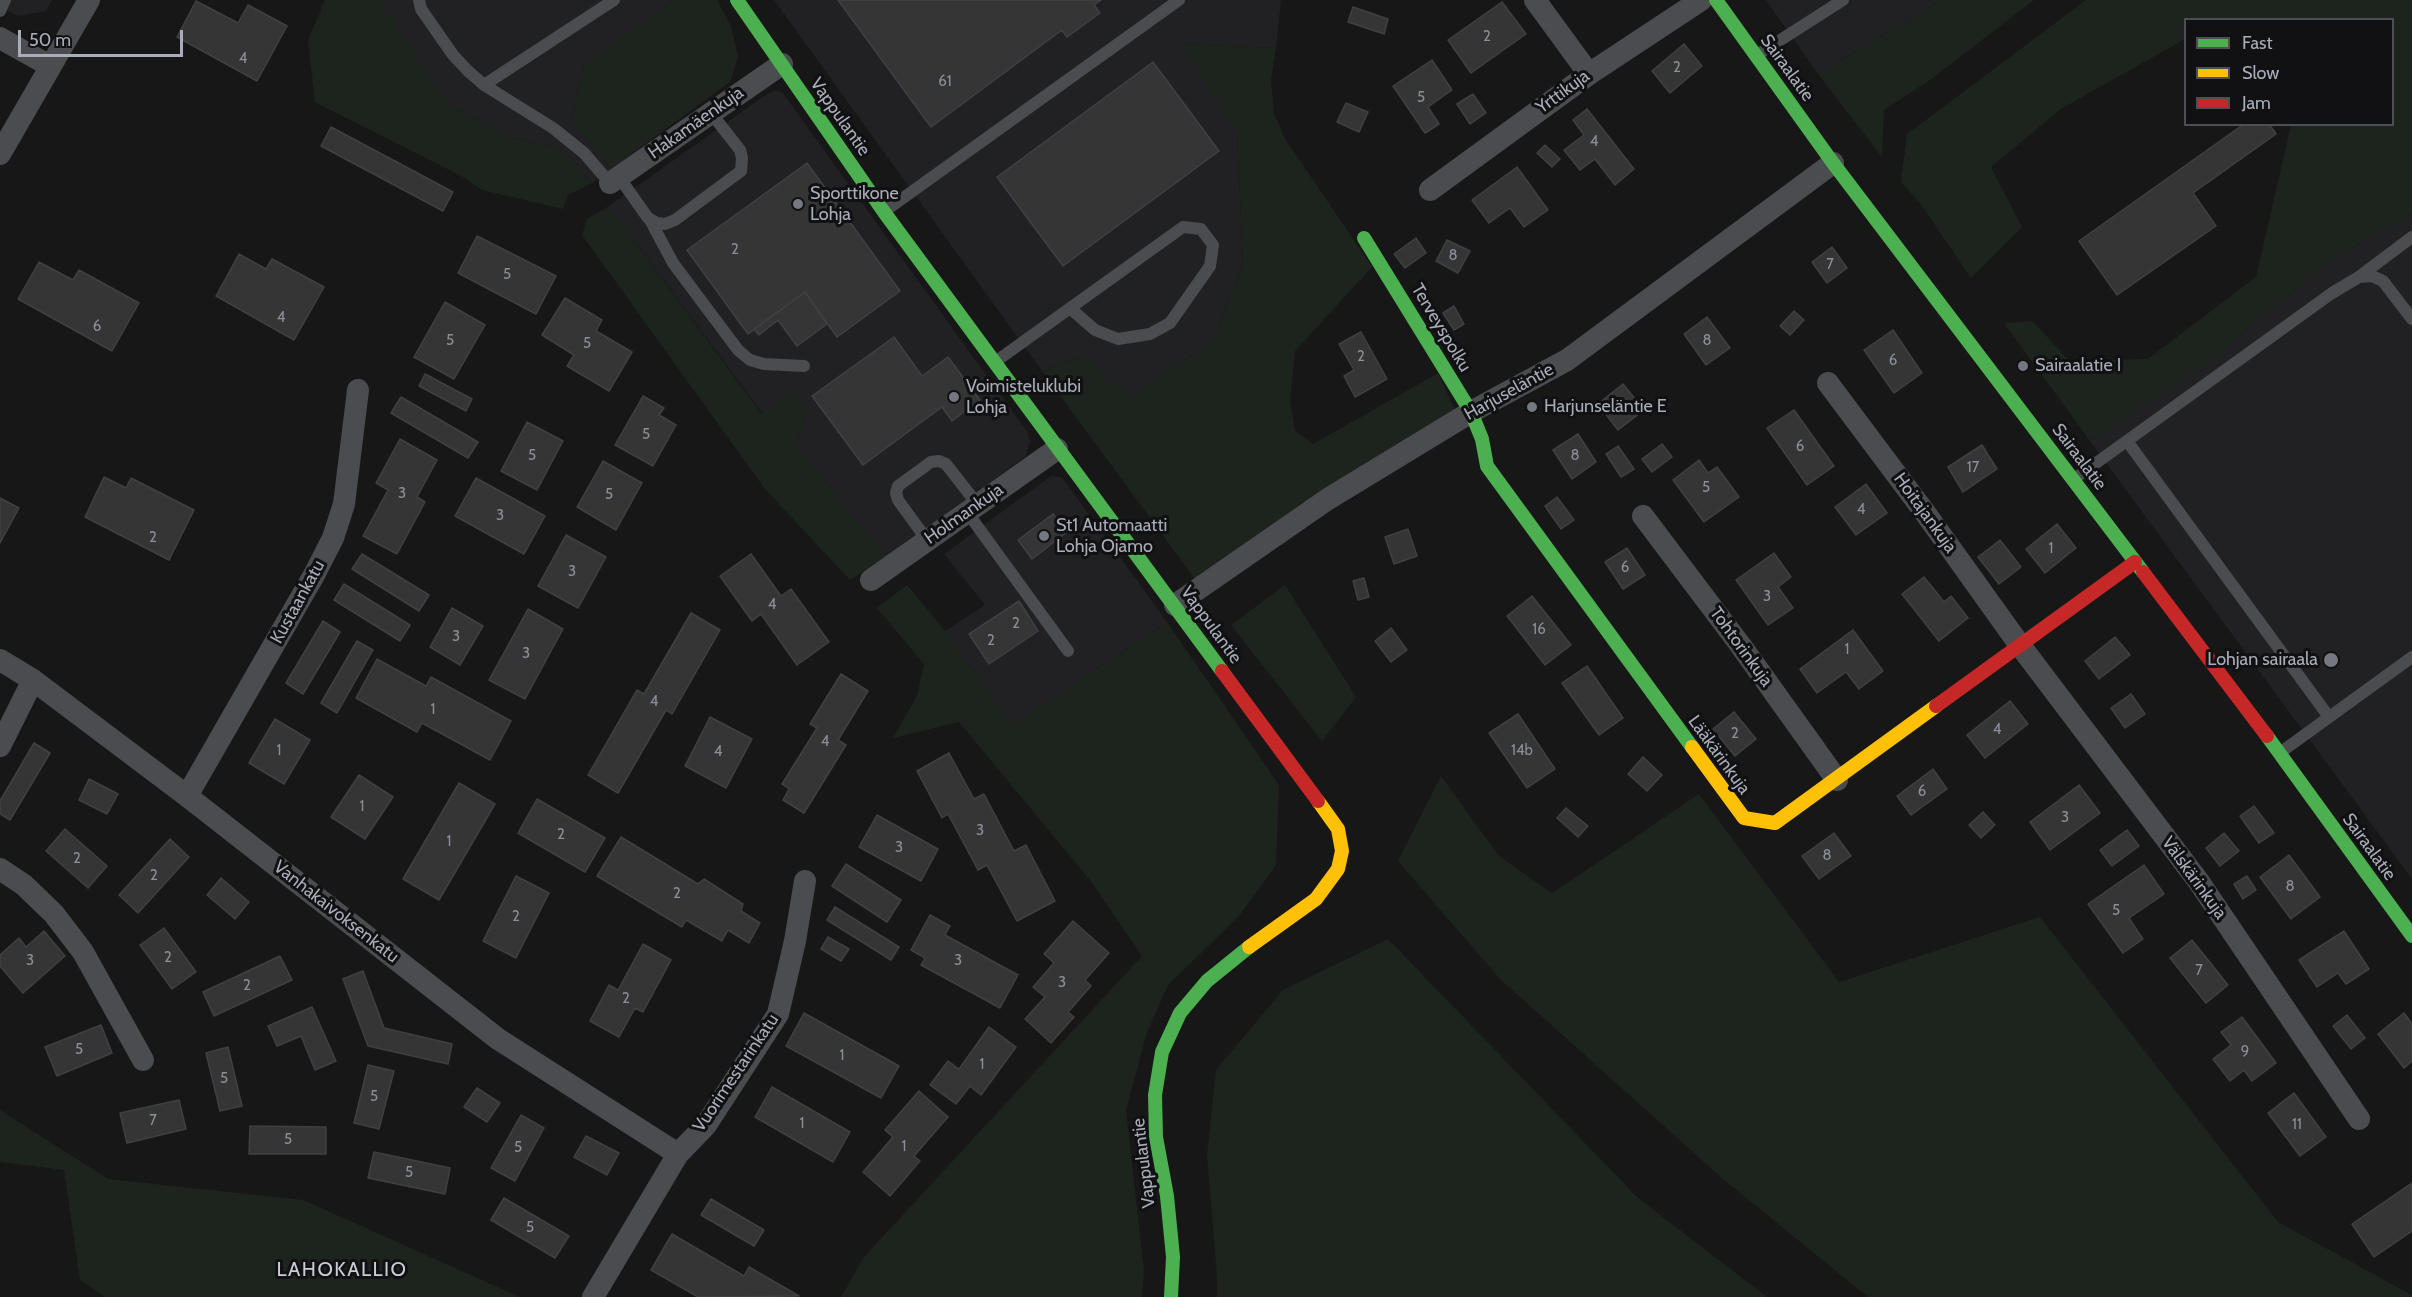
<!DOCTYPE html>
<html>
<head>
<meta charset="utf-8">
<style>
  body { margin:0 }
  #map { position:relative; width:2412px; height:1297px; overflow:hidden; background:#171717; font-family:Cabin,sans-serif }
  canvas { display:block }
  .legend { position:absolute; left:2184px; top:18px; width:210px; height:108px; box-sizing:border-box; background:#111113; border:2px solid #4d4f55; margin:0; padding:8px 10px; list-style:none; font-size:18px; color:#a8adb8 }
  .legend li { display:flex; align-items:center; gap:12px; height:30px }
  .legend b { width:30px; border:2px solid #4d4f55 }
  .scale { position:absolute; left:18px; top:30px; width:165px; height:27px; box-sizing:border-box; border:3px solid #a8adb8; border-top:0; padding-left:8px; font-size:18px; line-height:21px; white-space:nowrap; color:#a8adb8; -webkit-text-stroke:4px #111113; paint-order:stroke }
</style>
</head>
<body>
<div id="map">
<canvas width="2412" height="1297"></canvas>
<ul class="legend">
<li><b style="height:8px;background:#4caf50"></b>Fast</li>
<li><b style="height:8px;background:#ffc107"></b>Slow</li>
<li><b style="height:8px;background:#c62828"></b>Jam</li>
</ul>
<div class="scale">50 m</div>
</div>
<script>
const context = document.querySelector('canvas').getContext('2d');
context.lineJoin = 'round';
function fillPath(path, color) { context.fillStyle = color; context.fill(path, 'evenodd'); }
const toPath = rows => new Path2D(rows.map(r => 'M' + r).join(''));
function trace(path, color, width, dash) { context.strokeStyle = color; context.lineWidth = width; context.lineCap = dash ? 'butt' : 'round'; context.setLineDash(dash || []); context.stroke(path); }
function write(font, color, halo, rows, align = 'center') {
  context.font = font + ' Cabin,sans-serif'; context.lineWidth = 6; context.setLineDash([]); context.textBaseline = 'middle'; context.strokeStyle = halo; context.fillStyle = color; for (const [text, x, y, turn = 0] of rows) {
    context.save(); context.translate(x, y); context.rotate((+turn || 0) * Math.PI / 180); context.textAlign = isNaN(turn) ? turn : align; if (halo) context.strokeText(text, 0, 0); context.fillText(text, 0, 0); context.restore();
  }
}
const built = toPath([
  [0,0,52,0,46,11,18,16,0,6],
  [380,0,675,0,584,64,572,119,611,169,592,183,558,148,511,138,449,105],
  [774,0,1281,0,1276,48,1181,44,1237,132,1243,264,1212,343,1129,395,1085,356,1042,371],
  [1766,0,1942,0,1818,74],
  [774,91,782,92,1028,433,1030,442,1025,457,887,556,856,521,796,444,809,408,795,390,762,413,609,206,764,96],
  [2412,214,2412,879,2090,441,2207,363,2317,272,2378,231],
  [1051,476,1062,477,1167,622,1013,725,945,631,985,605,944,554]
]);
const green = toPath([
  [325,0,380,0,449,105,511,138,558,148,592,183,568,195,563,209,482,190,463,177,315,102,308,40],
  [675,0,717,0,731,26,738,57,730,82,611,169,572,119,584,64],
  [1942,0,2034,0,1930,80,1884,110,1882,157,1818,74],
  [2086,0,2412,0,2412,214,2378,231,2317,272,2207,363,2090,441,2004,323,2033,321,2069,361,2148,359,2256,277,2291,125,2392,124,2392,20,2186,20,2185,39,2061,109,1991,167,2022,227,1971,278,1920,203,1901,182,1907,134],
  [1181,44,1276,48,1271,81,1274,113,1284,137,1372,267,1295,351,1290,401,1295,431,1313,444,1438,373,1456,412,1195,579,1042,371,1085,356,1129,395,1212,343,1243,264,1237,132],
  [609,206,761,413,795,390,809,408,796,444,856,521,887,556,850,580,765,489,582,235,587,219],
  [907,585,945,631,1013,725,1167,622,1279,785,1276,865,1239,916,1168,985,1147,1032,1126,1110,1144,1270,1142,1297,841,1297,864,1257,1142,956,1090,880,959,722,893,738,917,696,924,664,877,608],
  [1285,585,1356,697,1322,741,1231,625],
  [1441,776,1499,856,1552,893,1699,794,1839,982,2040,917,2278,1222,2412,1295,2412,1297,1868,1297,1723,1179,1500,979,1398,861],
  [1388,939,1638,1198,1767,1297,1217,1297,1217,1276,1207,1155,1216,1070,1283,990],
  [0,1110,108,1179,303,1200,520,1297,105,1297,80,1280,64,1170,0,1162]
]);
const building = toPath([
  [838,0,1101,0,1094,5,1100,13,1067,37,1062,30,931,127,838,0],
  [196,1,238,23,248,5,287,26,257,81,177,37,196,1],
  [1502,2,1526,34,1471,73,1448,40,1502,2],
  [1353,7,1388,19,1384,34,1348,22,1353,7],
  [1684,44,1702,66,1670,93,1652,71,1684,44],
  [1432,60,1452,90,1428,107,1439,124,1425,133,1393,86,1432,60],
  [1153,62,1219,151,1063,266,997,177,1153,62],
  [1473,94,1486,113,1470,124,1457,104,1473,94],
  [1346,103,1368,112,1359,132,1337,122,1346,103],
  [1587,109,1634,169,1615,185,1595,159,1580,170,1564,150,1584,135,1573,120,1587,109],
  [2244,124,2269,124,2276,134,2193,193,2216,226,2117,295,2079,241,2244,124],
  [331,127,453,192,443,211,321,146,331,127],
  [1545,145,1560,159,1552,167,1537,153,1545,145],
  [807,163,900,291,837,337,805,292,748,334,687,250,807,163],
  [1517,167,1548,210,1524,227,1510,208,1489,223,1472,200,1517,167],
  [477,236,556,276,536,314,458,273,477,236],
  [1416,238,1426,253,1405,268,1394,254,1416,238],
  [1447,240,1470,251,1458,273,1436,261,1447,240],
  [1832,247,1847,268,1827,283,1812,262,1832,247],
  [239,254,266,269,272,259,324,287,294,340,216,296,239,254],
  [39,262,73,280,79,270,139,303,112,351,18,299,39,262],
  [805,292,827,324,797,346,778,320,759,335,754,329,805,292],
  [565,298,602,320,596,331,632,352,609,391,567,366,574,355,542,335,565,298],
  [445,302,485,325,454,379,414,357,445,302],
  [1454,306,1464,324,1454,330,1443,313,1454,306],
  [1794,311,1804,320,1790,335,1780,326,1794,311],
  [1707,317,1730,348,1706,365,1684,334,1707,317],
  [1893,330,1922,373,1894,393,1864,350,1893,330],
  [1361,332,1387,379,1355,397,1344,376,1354,370,1339,344,1361,332],
  [894,337,922,376,948,357,980,400,952,421,942,407,863,465,812,396,894,337],
  [425,374,472,399,466,411,419,386,425,374],
  [1623,384,1644,410,1618,430,1598,404,1623,384],
  [643,396,664,408,659,415,676,425,653,466,615,445,643,396],
  [401,397,478,442,468,458,391,413,401,397],
  [1794,410,1834,466,1807,485,1767,428,1794,410],
  [527,422,563,441,537,490,501,471,527,422],
  [1578,434,1596,462,1572,479,1553,450,1578,434],
  [400,439,437,460,417,497,425,502,397,554,363,536,388,490,376,483,400,439],
  [1662,444,1672,457,1652,472,1642,459,1662,444],
  [1982,445,1997,469,1963,492,1948,467,1982,445],
  [1618,446,1634,469,1621,477,1606,454,1618,446],
  [1699,460,1708,473,1717,467,1739,497,1704,522,1673,480,1699,460],
  [603,461,642,483,616,530,577,507,603,461],
  [104,477,126,488,131,478,194,510,169,560,85,517,104,477],
  [476,478,545,516,524,554,455,516,476,478],
  [1866,484,1887,513,1856,535,1835,507,1866,484],
  [1557,497,1574,520,1561,529,1545,506,1557,497],
  [0,498,19,508,0,543,0,498],
  [1053,514,1067,532,1032,559,1018,540,1053,514],
  [2057,524,2076,548,2045,573,2026,549,2057,524],
  [1408,529,1417,556,1394,564,1385,537,1408,529],
  [566,535,606,557,578,608,538,586,566,535],
  [2000,540,2021,567,1999,584,1978,557,2000,540],
  [1627,548,1645,575,1623,589,1605,562,1627,548],
  [1774,553,1791,577,1778,587,1793,608,1768,625,1736,580,1774,553],
  [362,554,429,595,419,611,352,569,362,554],
  [751,554,781,596,791,589,829,642,797,665,761,614,752,621,720,576,751,554],
  [1924,577,1944,602,1951,596,1968,618,1939,641,1902,594,1924,577],
  [1364,578,1369,597,1358,600,1353,581,1364,578],
  [344,584,410,625,400,641,334,600,344,584],
  [1532,596,1571,645,1545,665,1507,616,1532,596],
  [1019,601,1038,631,989,664,969,634,1019,601],
  [452,608,483,626,460,665,430,647,452,608],
  [528,609,563,629,525,699,489,680,528,609],
  [691,613,720,630,672,714,666,710,618,793,588,775,637,690,644,694,691,613],
  [323,621,340,632,303,694,286,683,323,621],
  [1391,628,1407,650,1391,662,1375,641,1391,628],
  [1853,630,1883,671,1859,689,1846,672,1817,693,1800,669,1853,630],
  [2115,637,2130,655,2099,679,2085,661,2115,637],
  [357,641,373,650,337,713,321,703,357,641],
  [377,659,426,686,431,677,511,721,490,760,422,723,417,732,356,698,377,659],
  [1587,666,1623,718,1599,735,1562,683,1587,666],
  [841,674,868,691,838,740,846,745,804,813,783,800,789,789,782,784,817,728,810,724,841,674],
  [2131,694,2145,714,2125,728,2111,708,2131,694],
  [2010,701,2028,724,1985,758,1967,735,2010,701],
  [1734,712,1756,739,1735,756,1713,729,1734,712],
  [1518,714,1555,769,1527,788,1489,733,1518,714],
  [710,717,752,739,726,788,685,766,710,717],
  [275,719,310,740,284,784,249,763,275,719],
  [34,743,50,753,10,820,0,814,0,801,34,743],
  [949,753,974,799,984,794,1014,851,1026,845,1055,901,1017,921,987,865,978,870,948,814,942,818,917,771,949,753],
  [1643,757,1662,775,1647,791,1628,774,1643,757],
  [1933,769,1947,789,1911,815,1897,796,1933,769],
  [359,775,393,797,365,839,331,817,359,775],
  [89,779,118,794,107,814,79,800,89,779],
  [459,783,495,804,439,900,403,879,459,783],
  [2079,785,2100,813,2050,850,2030,822,2079,785],
  [537,799,605,838,585,872,518,833,537,799],
  [2254,806,2274,833,2259,843,2240,816,2254,806],
  [1566,808,1588,826,1578,837,1557,818,1566,808],
  [1983,812,1995,825,1981,838,1969,825,1983,812],
  [877,815,938,849,921,881,859,847,877,815],
  [65,829,107,866,88,888,46,851,65,829],
  [2127,830,2139,846,2112,866,2100,850,2127,830],
  [1834,833,1851,856,1819,879,1802,856,1834,833],
  [2224,833,2239,851,2220,866,2206,848,2224,833],
  [621,837,698,884,704,879,743,904,741,911,760,923,749,943,728,930,722,941,686,920,682,927,597,876,621,837],
  [170,839,189,857,138,913,119,895,170,839],
  [2289,855,2320,897,2291,919,2260,877,2289,855],
  [846,864,901,900,887,922,832,886,846,864],
  [2144,865,2164,894,2129,918,2143,939,2123,953,2088,904,2144,865],
  [516,876,549,893,516,958,483,941,516,876],
  [2247,876,2256,890,2243,899,2234,884,2247,876],
  [221,878,249,902,235,919,207,895,221,878],
  [835,907,899,947,891,960,827,920,835,907],
  [930,915,950,926,945,935,1018,975,1000,1008,921,965,925,958,911,950,930,915],
  [1073,921,1109,953,1085,980,1091,986,1068,1012,1074,1017,1051,1043,1025,1019,1045,997,1033,987,1054,963,1044,954,1073,921],
  [164,928,196,972,172,989,140,945,164,928],
  [44,931,65,956,23,993,0,966,0,955,19,938,26,947,44,931],
  [2344,931,2369,969,2346,984,2338,973,2317,987,2299,960,2344,931],
  [828,937,849,949,841,961,821,949,828,937],
  [2192,940,2228,985,2206,1003,2170,958,2192,940],
  [643,944,671,960,643,1012,635,1008,619,1037,590,1021,609,985,618,990,643,944],
  [280,956,292,980,214,1016,203,992,280,956],
  [363,971,384,1028,452,1044,448,1064,368,1046,343,979,363,971],
  [312,1007,336,1061,315,1070,301,1036,277,1046,268,1026,312,1007],
  [804,1013,899,1066,881,1098,786,1046,804,1013],
  [2404,1013,2412,1024,2412,1061,2404,1068,2378,1034,2404,1013],
  [2347,1015,2365,1038,2351,1049,2333,1026,2347,1015],
  [2242,1017,2276,1063,2252,1081,2244,1070,2230,1081,2213,1059,2231,1045,2221,1032,2242,1017],
  [101,1025,112,1053,57,1076,45,1047,101,1025],
  [989,1027,1016,1047,981,1095,970,1086,956,1104,930,1085,948,1061,959,1069,989,1027],
  [228,1047,242,1106,220,1111,206,1053,228,1047],
  [368,1065,394,1071,379,1129,354,1123,368,1065],
  [772,1087,850,1132,833,1162,755,1117,772,1087],
  [477,1088,500,1103,487,1122,464,1107,477,1088],
  [919,1091,948,1117,914,1156,920,1161,890,1196,863,1172,893,1137,885,1130,919,1091],
  [2294,1093,2326,1137,2300,1156,2268,1113,2294,1093],
  [179,1100,186,1129,127,1143,120,1113,179,1100],
  [521,1115,544,1128,515,1181,491,1168,521,1115],
  [250,1126,326,1127,326,1154,249,1154,250,1126],
  [586,1136,619,1153,607,1175,574,1157,586,1136],
  [374,1152,450,1168,445,1194,368,1178,374,1152],
  [2412,1183,2412,1231,2374,1257,2352,1224,2412,1183],
  [504,1198,569,1236,555,1258,491,1220,504,1198],
  [711,1199,764,1230,754,1246,701,1215,711,1199],
  [672,1234,744,1276,749,1267,799,1296,698,1297,651,1270,672,1234]
]);
const lane = toPath([
  [419,0,421,9,453,55,468,71,484,85,553,128,584,153,610,183],
  [0,11,5,0],
  [1757,55,1843,0],
  [484,85,614,0],
  [619,177,648,218,657,223,665,224,675,220,741,171,742,158,740,150,711,113],
  [885,211,1179,0],
  [649,218,673,263,738,350,750,360,764,364,804,366],
  [2360,276,2412,237],
  [995,362,1183,227,1201,229,1213,245,1210,266,1170,323,1150,334,1118,339,1095,330,1071,309],
  [2127,441,2329,717],
  [2074,479,2332,293,2359,277,2372,276,2383,281,2412,319],
  [967,512,1068,651],
  [927,540,898,500,896,493,898,486,931,462,939,461,946,464,978,505],
  [2281,752,2412,657]
]);
const street = toPath([
  [1535,0,1589,74],
  [0,38,50,66],
  [0,154,89,0],
  [610,183,782,64],
  [1430,190,1589,74,1701,0],
  [1828,383,1926,514,2019,644,2199,882,2359,1119],
  [1643,516,1741,646,1837,780],
  [871,580,1057,449],
  [1175,605,1328,499,1471,412,1567,360,1833,163],
  [0,660,33,680,187,796,498,1039,678,1154],
  [0,746,33,680],
  [187,796,314,575,333,538,344,504,358,390],
  [0,869,24,885,54,914,83,952,143,1060],
  [593,1297,678,1154,706,1125,778,1014,795,941,805,881]
]);
const fast = toPath([
  [737,0,884,212,1222,671],
  [1716,0,1833,163,2143,572],
  [1364,238,1471,412,1482,439,1487,466,1692,747],
  [2267,736,2412,936],
  [1171,1297,1173,1257,1167,1196,1156,1137,1155,1095,1162,1052,1180,1013,1207,981,1249,947]
]);
const slow = toPath([
  [1692,747,1744,818,1775,823,1936,706],
  [1249,947,1316,899,1338,869,1342,851,1338,829,1318,801]
]);
const jam = toPath([
  [2143,572,2267,736],
  [1222,671,1318,801],
  [1936,706,2135,562]
]);
const markers = [
  [798,204,6,"#757880"],
  [2023,366,6,"#757880"],
  [954,397,6,"#757880"],
  [1532,407,6,"#757880"],
  [1044,536,6,"#757880"],
  [2331,660,8,"#757880"]
];
const numberNames = [
  ["2",1487,37],
  ["4",243,59],
  ["2",1677,68],
  ["61",945,82],
  ["5",1421,98],
  ["4",1594,142],
  ["2",735,250],
  ["8",1453,256],
  ["7",1830,265],
  ["5",507,275],
  ["4",281,318],
  ["6",97,327],
  ["5",450,341],
  ["8",1707,341],
  ["5",587,344],
  ["2",1361,357],
  ["6",1893,361],
  ["5",646,435],
  ["6",1800,447],
  ["5",532,456],
  ["8",1575,456],
  ["17",1973,468],
  ["5",1706,488],
  ["3",402,494],
  ["5",609,495],
  ["4",1861,510],
  ["3",500,516],
  ["2",153,538],
  ["1",2051,549],
  ["6",1625,568],
  ["3",572,572],
  ["3",1767,597],
  ["4",772,605],
  ["2",1016,624],
  ["16",1539,630],
  ["3",456,637],
  ["2",991,641],
  ["1",1847,650],
  ["3",526,654],
  ["4",654,702],
  ["1",433,710],
  ["4",1997,730],
  ["2",1735,734],
  ["4",825,742],
  ["1",279,751],
  ["14b",1522,751],
  ["4",718,752],
  ["6",1922,792],
  ["1",362,807],
  ["3",2065,818],
  ["3",980,831],
  ["2",561,835],
  ["1",449,842],
  ["3",899,848],
  ["8",1827,856],
  ["2",77,859],
  ["2",154,876],
  ["8",2290,887],
  ["2",677,894],
  ["5",2116,911],
  ["2",516,917],
  ["2",168,958],
  ["3",30,961],
  ["3",958,961],
  ["7",2199,971],
  ["3",1062,983],
  ["2",247,986],
  ["2",626,999],
  ["5",79,1050],
  ["9",2245,1052],
  ["1",842,1056],
  ["1",982,1065],
  ["5",224,1079],
  ["5",374,1097],
  ["7",153,1121],
  ["1",802,1124],
  ["11",2297,1125],
  ["5",288,1140],
  ["1",904,1147],
  ["5",518,1148],
  ["5",409,1173],
  ["5",530,1228]
];
const streetNames = [
  ["Sairaalatie",1787,68,54],
  ["Yrttikuja",1563,92,-36],
  ["Vappulantie",840,117,55],
  ["Hakamäenkuja",696,123,-35],
  ["Terveyspolku",1441,328,59],
  ["Harjuseläntie",1509,392,-29],
  ["Sairaalatie",2079,457,53],
  ["Hoitajankuja",1925,513,54],
  ["Holmankuja",964,514,-35],
  ["Kustaankatu",298,602,-61],
  ["Vappulantie",1211,625,54],
  ["Tohtorinkuja",1741,647,54],
  ["Lääkärinkuja",1719,755,54],
  ["Sairaalatie",2369,847,54],
  ["Välskärinkuja",2194,878,54],
  ["Vanhakaivoksenkatu",336,912,38],
  ["Vuorimestarinkatu",736,1073,-56],
  ["Vappulantie",1144,1163,-97]
];
const poiNames = [
  ["Sporttikone",810,194],
  ["Lohja",810,215],
  ["Sairaalatie I",2035,366],
  ["Voimisteluklubi",966,387],
  ["Lohja",966,408],
  ["Harjunseläntie E",1544,407],
  ["St1 Automaatti",1056,526],
  ["Lohja Ojamo",1056,547],
  ["Lohjan sairaala",2318,660,"right"]
];
const neighbourhoodNames = [
  ["LAHOKALLIO",342,1270]
];
fillPath(built, '#212123');
fillPath(green, '#1d241e');
fillPath(building, '#353536');
trace(building, '#3f4043', 1.5);
trace(lane, '#4b4c50', 12);
trace(street, '#4b4c50', 22);
trace(fast, '#4caf50', 14);
trace(slow, '#ffc107', 14);
trace(jam, '#c62828', 14);
for (const [x, y, r, color] of markers) { const dot = new Path2D(); dot.arc(x, y, r, 0, 2 * Math.PI); context.fillStyle = color; context.fill(dot); trace(dot, '#111113', 2); }
write('15px', '#8b8f98', null, numberNames);
write('18px', '#a8adb8', '#111113', streetNames);
write('18px', '#a8adb8', '#111113', poiNames, 'left');
context.letterSpacing = '1.5px';
write('20px', '#c9ccd4', '#111113', neighbourhoodNames);
context.letterSpacing = '0px';
</script>
</body>
</html>
